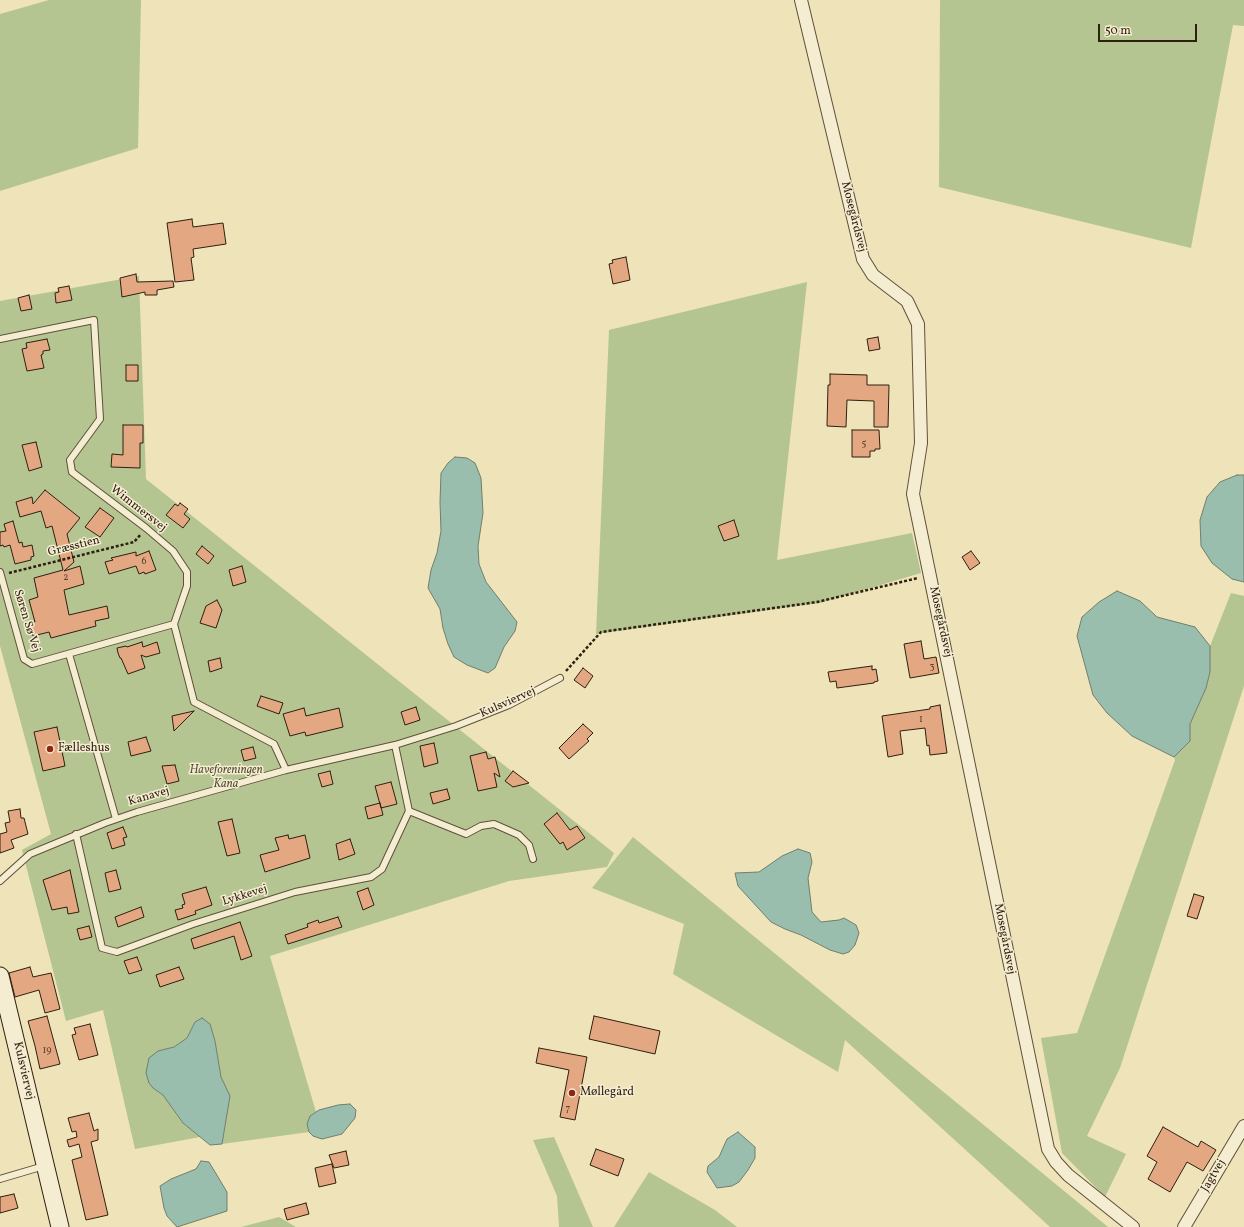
<!DOCTYPE html>
<html>
<head>
<meta charset="utf-8">
<style>
  body { margin:0 }
  #map { position:relative; width:1244px; height:1227px; overflow:hidden; background:#efe3b9; font-family:Vollkorn,serif }
  canvas { display:block }
  .scale { position:absolute; left:1098px; top:24px; width:99px; height:18px; box-sizing:border-box; border:2px solid #2f1f10; border-top:0; padding-left:5px; font-size:12px; line-height:14px; white-space:nowrap; color:#2f1f10; -webkit-text-stroke:3px #f5edd2; paint-order:stroke }
</style>
</head>
<body>
<div id="map">
<canvas width="1244" height="1227"></canvas>
<div class="scale">50 m</div>
</div>
<script>
const context = document.querySelector('canvas').getContext('2d');
context.lineJoin = 'round';
function fillPath(path, color) { context.fillStyle = color; context.fill(path, 'evenodd'); }
const toPath = rows => new Path2D(rows.map(r => 'M' + r).join(''));
function trace(path, color, width, dash) { context.strokeStyle = color; context.lineWidth = width; context.lineCap = dash ? 'butt' : 'round'; context.setLineDash(dash || []); context.stroke(path); }
function write(font, color, halo, rows, align = 'center') {
  context.font = font + ' Vollkorn,serif'; context.lineWidth = 3; context.setLineDash([]); context.textBaseline = 'middle'; context.strokeStyle = halo; context.fillStyle = color; for (const [text, x, y, turn = 0] of rows) {
    context.save(); context.translate(x, y); context.rotate((+turn || 0) * Math.PI / 180); context.textAlign = isNaN(turn) ? turn : align; if (halo) context.strokeText(text, 0, 0); context.fillText(text, 0, 0); context.restore();
  }
}
const green = toPath([
  [49,0,141,0,138,148,0,191,0,14],
  [940,0,1244,0,1244,26,1233,25,1191,248,939,187],
  [139,276,146,479,614,853,607,867,509,881,270,956,316,1112,310,1116,307,1124,309,1132,222,1144,230,1096,221,1077,215,1041,210,1024,195,1022,187,1038,174,1047,158,1051,149,1083,153,1088,163,1095,183,1123,200,1137,135,1149,103,1010,66,1021,22,850,51,834,0,646,0,301],
  [807,282,777,560,912,533,921,573,820,603,596,634,609,330],
  [1231,593,1244,596,1244,686,1120,1068,1087,1136,1126,1154,1105,1197,1062,1153,1041,1038,1077,1033,1175,760,1174,757,1190,741,1190,724,1206,688,1210,672,1210,646],
  [633,837,1108,1227,1050,1227,845,1040,838,1072,673,974,684,924,592,888],
  [554,1137,593,1227,559,1227,557,1196,533,1140],
  [649,1172,715,1210,737,1227,614,1227],
  [279,1217,296,1227,241,1227]
]);
const water = toPath([
  [455,457,467,458,475,463,481,478,483,513,478,546,479,564,486,582,517,622,515,631,504,647,495,668,488,673,467,665,454,657,448,644,443,628,440,609,428,588,431,570,437,553,441,531,440,502,441,473,448,463,455,457],
  [1237,475,1244,475,1244,582,1232,579,1212,563,1201,546,1200,520,1207,497,1220,482,1237,475],
  [1117,591,1140,601,1157,617,1195,627,1210,646,1210,672,1206,688,1190,724,1190,741,1174,757,1132,736,1107,713,1093,695,1077,636,1082,617,1099,602,1117,591],
  [798,849,810,853,812,862,808,878,812,912,821,922,839,920,844,918,856,925,859,933,855,945,849,952,843,954,830,950,801,935,785,929,771,922,738,886,735,873,759,872,782,856,798,849],
  [202,1018,210,1024,215,1041,221,1077,230,1096,222,1144,210,1145,183,1123,163,1095,153,1088,149,1083,146,1073,149,1058,158,1051,174,1047,187,1038,195,1022,202,1018],
  [350,1104,356,1110,355,1118,342,1134,322,1139,313,1136,309,1132,307,1124,310,1116,319,1110,338,1105,350,1104],
  [738,1132,755,1147,755,1158,748,1170,739,1182,732,1186,717,1188,707,1172,708,1166,719,1157,727,1139,738,1132],
  [201,1161,209,1162,227,1192,227,1211,177,1227,167,1216,164,1208,160,1186,171,1179,196,1169,201,1161]
]);
const building = toPath([
  [192,219,193,227,223,223,226,244,193,249,194,257,191,258,194,280,175,282,167,223,192,219],
  [626,257,630,280,613,284,609,264,613,263,612,260,626,257],
  [136,274,137,282,173,281,174,287,157,290,157,295,145,295,145,292,122,297,120,278,136,274],
  [69,286,72,300,56,303,55,293,59,292,58,288,69,286],
  [29,295,32,309,21,311,18,298,29,295],
  [878,337,880,349,869,351,867,339,878,337],
  [47,339,50,350,43,351,43,354,41,355,44,368,27,371,22,349,27,348,26,343,47,339],
  [126,365,138,365,138,381,126,381,126,365],
  [830,374,867,375,867,385,889,385,888,427,874,427,874,401,847,400,846,427,827,426,828,385,830,385,830,374],
  [123,425,143,425,143,443,140,443,140,468,111,467,112,454,123,455,123,425],
  [852,430,879,430,880,449,875,449,875,451,870,451,870,457,852,457,852,430],
  [36,442,42,467,29,471,22,445,36,442],
  [45,490,80,518,67,534,74,562,64,571,80,566,84,584,64,590,69,615,107,606,109,618,95,621,96,626,51,638,49,632,33,636,29,623,35,622,29,600,38,597,34,578,63,570,52,526,46,528,41,511,20,517,16,502,32,497,33,504,45,490],
  [180,503,188,509,184,514,190,519,183,528,166,515,175,504,178,506,180,503],
  [100,508,114,518,100,537,85,527,100,508],
  [734,520,739,536,724,541,718,526,734,520],
  [13,521,19,543,22,542,23,547,32,545,34,556,31,557,31,560,15,564,10,545,4,547,3,545,0,546,0,532,6,531,4,524,13,521],
  [202,546,214,556,208,564,196,554,202,546],
  [149,551,156,570,145,574,144,572,139,574,136,566,109,574,105,562,113,560,111,558,136,552,136,556,149,551],
  [971,551,980,563,970,570,962,557,971,551],
  [242,566,246,582,233,586,229,570,242,566],
  [217,600,222,610,216,628,200,623,206,606,217,600],
  [921,641,924,659,936,657,939,673,910,678,904,644,921,641],
  [142,642,143,647,157,642,160,653,146,657,141,655,145,668,128,674,121,658,120,658,118,653,117,648,126,646,127,647,142,642],
  [220,658,222,668,210,672,208,661,220,658],
  [872,666,872,670,876,669,878,681,874,682,874,683,837,688,836,681,830,682,828,672,872,666],
  [583,668,593,676,585,688,574,680,583,668],
  [261,696,283,703,279,714,257,706,261,696],
  [940,705,947,753,930,755,929,745,927,746,925,728,900,731,903,754,888,757,882,716,930,709,930,707,940,705],
  [416,707,420,720,405,725,401,712,416,707],
  [304,708,306,716,339,708,343,727,306,736,305,732,290,736,283,714,304,708],
  [194,711,174,731,172,716,194,711],
  [583,724,593,733,587,739,589,741,569,759,559,748,583,724],
  [57,727,65,766,43,771,34,732,57,727],
  [146,737,151,751,131,756,128,742,146,737],
  [434,743,438,763,424,767,420,746,434,743],
  [253,747,256,758,244,761,241,750,253,747],
  [486,752,488,759,495,757,500,777,494,773,497,787,478,791,470,756,486,752],
  [175,765,179,781,167,784,162,766,175,765],
  [330,771,333,784,322,787,318,774,330,771],
  [513,771,529,783,513,787,505,781,513,771],
  [391,782,397,804,381,808,375,786,391,782],
  [447,789,450,799,433,804,430,793,447,789],
  [380,803,383,815,368,819,365,807,380,803],
  [20,809,21,818,24,818,28,834,11,840,14,848,0,853,0,834,7,832,5,823,10,822,8,811,20,809],
  [557,813,570,830,577,826,585,838,567,850,563,842,560,844,544,824,557,813],
  [232,819,240,853,227,856,218,822,232,819],
  [123,827,127,837,123,838,125,845,112,849,107,833,123,827],
  [288,835,289,839,305,835,310,858,265,872,260,855,279,850,275,838,288,835],
  [350,839,355,854,339,860,336,844,350,839],
  [70,870,79,912,68,914,67,907,52,910,43,880,70,870],
  [116,870,121,889,109,892,105,873,116,870],
  [206,887,212,905,195,911,196,914,178,920,175,910,183,908,182,905,185,904,182,894,206,887],
  [368,888,374,905,363,910,357,892,368,888],
  [1194,894,1204,897,1197,919,1187,916,1194,894],
  [141,907,144,917,118,927,115,917,141,907],
  [338,917,342,927,288,944,285,935,308,927,307,924,318,920,319,923,338,917],
  [240,922,252,956,241,960,234,936,194,949,191,939,240,922],
  [89,926,92,937,80,940,77,929,89,926],
  [137,957,142,970,129,974,124,961,137,957],
  [30,967,33,977,51,973,60,1009,45,1013,39,990,15,997,9,973,30,967],
  [179,967,184,979,160,987,156,975,179,967],
  [47,1016,60,1064,40,1069,35,1046,28,1021,47,1016],
  [594,1016,660,1031,655,1054,589,1039,594,1016],
  [90,1024,98,1055,79,1060,72,1035,76,1034,74,1028,90,1024],
  [539,1048,587,1057,575,1120,560,1117,569,1070,536,1063,539,1048],
  [89,1113,94,1131,98,1129,98,1140,91,1142,108,1215,86,1220,72,1160,82,1157,79,1144,69,1147,67,1140,77,1137,76,1131,72,1132,68,1118,89,1113],
  [1163,1127,1198,1147,1201,1141,1216,1150,1203,1171,1187,1162,1170,1192,1148,1179,1157,1162,1147,1156,1163,1127],
  [596,1149,624,1159,618,1176,590,1165,596,1149],
  [346,1151,349,1165,334,1168,329,1155,346,1151],
  [332,1164,336,1183,319,1187,315,1168,332,1164],
  [14,1194,18,1208,0,1213,0,1197,14,1194],
  [306,1203,309,1214,287,1220,284,1209,306,1203]
]);
const path = toPath([
  [9,573,134,542,141,534],
  [566,671,601,632,817,602,918,578]
]);
const lane = toPath([
  [0,339,94,320,100,419,70,460,72,472,146,528,173,551,187,572,187,586,174,624,194,702,274,744,286,770],
  [0,572,24,659,32,664,174,624],
  [69,654,116,819],
  [409,811,466,834,481,826,494,824,519,835,529,845,533,859],
  [76,834,102,948,117,952,193,924,295,892,371,877,382,869,409,811,395,745],
  [0,881,30,854,105,823,137,812,286,770,395,745,456,726,509,705,560,678],
  [0,1179,44,1166]
]);
const street = toPath([
  [801,0,863,259,873,275,907,301,918,324,921,443,913,494,1048,1149,1056,1162,1068,1175,1133,1227],
  [1184,1227,1244,1126]
]);
const secondary = toPath([
  [0,976,60,1227]
]);
const markers = [
  [50,749,4,"#8f2418"],
  [572,1093,4,"#8f2418"]
];
const numberNames = [
  ["5",864,444],
  ["6",144,562],
  ["2",66,578],
  ["3",932,667],
  ["1",921,720],
  ["19",47,1051],
  ["7",568,1109]
];
const streetNames = [
  ["Mosegårdsvej",853,217,76],
  ["Wimmersvej",138,509,38],
  ["Græsstien",74,547,-14],
  ["Søren Sø Vej",26,621,73],
  ["Mosegårdsvej",940,622,78],
  ["Kulsviervej",508,703,-24],
  ["Kanavej",149,797,-16],
  ["Lykkevej",245,896,-17],
  ["Mosegårdsvej",1004,939,79],
  ["Kulsviervej",23,1071,77],
  ["Jagtvej",1214,1176,-59]
];
const poiNames = [
  ["Fælleshus",58,749],
  ["Møllegård",580,1093]
];
const parkNames = [
  ["Haveforeningen",226,771],
  ["Kana",226,785]
];
fillPath(green, '#b5c592');
fillPath(water, '#9abead');
trace(water, '#6f7e6e', 1);
fillPath(building, '#e3a782');
trace(building, '#2f1f10', 1);
trace(lane, '#5f503a', 8);
trace(street, '#5f503a', 14);
trace(secondary, '#2f1f10', 19);
trace(path, '#2f1f10', 2.5, [3, 2]);
trace(lane, '#f5edd2', 6);
trace(street, '#f5edd2', 12);
trace(secondary, '#f5edd2', 17);
for (const [x, y, r, color] of markers) { const dot = new Path2D(); dot.arc(x, y, r, 0, 2 * Math.PI); context.fillStyle = color; context.fill(dot); trace(dot, '#f5edd2', 1.5); }
write('10px', '#5c412c', null, numberNames);
write('12px', '#2f1f10', '#f5edd2', streetNames);
write('12px', '#2f1f10', '#f5edd2', poiNames, 'left');
write('italic 12px', '#575137', '#f5edd2', parkNames);
</script>
</body>
</html>
